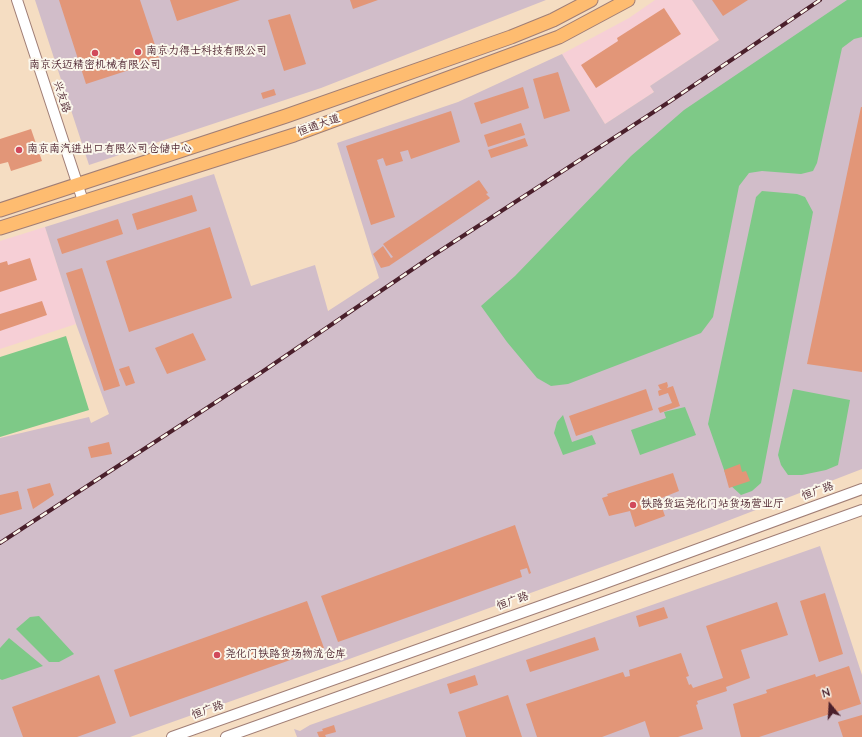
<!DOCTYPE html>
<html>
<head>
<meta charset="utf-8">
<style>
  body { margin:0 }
  #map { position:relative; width:862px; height:737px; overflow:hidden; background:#f5ddc2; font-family:"Architects Daughter",sans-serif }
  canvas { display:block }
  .north { position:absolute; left:810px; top:685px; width:40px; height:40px; -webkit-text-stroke:3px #fbf7ec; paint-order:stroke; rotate:342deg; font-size:11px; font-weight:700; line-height:16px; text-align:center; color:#4a1f2b }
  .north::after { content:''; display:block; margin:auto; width:14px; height:18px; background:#4a1f2b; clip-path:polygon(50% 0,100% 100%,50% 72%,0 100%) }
</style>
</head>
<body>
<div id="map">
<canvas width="862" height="737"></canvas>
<div class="north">N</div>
</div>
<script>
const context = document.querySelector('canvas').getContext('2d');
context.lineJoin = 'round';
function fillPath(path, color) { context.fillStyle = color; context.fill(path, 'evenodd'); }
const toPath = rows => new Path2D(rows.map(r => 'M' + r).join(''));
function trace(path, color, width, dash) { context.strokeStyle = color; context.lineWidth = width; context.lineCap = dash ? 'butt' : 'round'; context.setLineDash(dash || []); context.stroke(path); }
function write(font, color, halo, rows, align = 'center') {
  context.font = font + ' "Architects Daughter","LXGW WenKai TC",sans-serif'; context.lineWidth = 4; context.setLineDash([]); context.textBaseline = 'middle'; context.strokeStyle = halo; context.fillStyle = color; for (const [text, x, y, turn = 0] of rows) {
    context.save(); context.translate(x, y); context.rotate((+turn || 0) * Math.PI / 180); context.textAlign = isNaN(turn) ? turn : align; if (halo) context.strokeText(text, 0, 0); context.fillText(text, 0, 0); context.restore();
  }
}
const built = toPath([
  [655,0,692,0,719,40,650,86,654,92,605,124,562,54,629,18],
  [45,227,76,324,0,349,0,241]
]);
const industrial = toPath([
  [35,0,546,0,321,88,89,165],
  [692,0,862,0,862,469,709,528,330,666,130,737,0,737,0,438,89,417,91,423,109,414,76,324,45,227,214,174,251,286,315,265,328,311,379,278,337,143,458,102,562,54,605,124,654,92,650,86,719,40],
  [820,546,862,675,862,737,297,737,294,729,300,731,310,725]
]);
const green = toPath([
  [847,0,862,0,862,37,854,39,842,48,817,163,813,171,801,174,762,171,749,173,739,186,713,317,701,333,568,384,551,386,537,378,507,342,481,306,515,276,631,156,684,110],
  [762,191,797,194,805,197,813,212,761,483,752,491,741,495,729,484,708,424,756,197],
  [66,336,89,410,0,437,0,357],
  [793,389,850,400,838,465,826,470,802,475,788,475,781,465,778,455],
  [685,407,696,435,640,455,631,430,666,418,664,412],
  [563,415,572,442,592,435,596,444,563,455,554,433,557,422],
  [39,616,74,654,59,662,49,662,16,629,30,617],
  [9,638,43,666,2,680,0,679,0,648]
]);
const building = toPath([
  [59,0,140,0,160,60,86,84],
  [170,0,240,0,177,21],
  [350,0,378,0,353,9],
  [712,0,748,0,723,16],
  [664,8,681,34,596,88,581,65,618,41,617,38],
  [290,14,306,64,284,71,268,20],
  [558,72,570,111,544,119,533,79],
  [523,87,529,108,481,124,474,103],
  [274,89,276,95,263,99,261,93],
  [861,107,862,107,862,372,807,364],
  [451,111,460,142,411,159,408,150,400,152,403,161,386,166,383,158,377,160,395,217,371,225,346,146],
  [521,123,525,135,488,147,484,135],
  [31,129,42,161,11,171,8,162,0,164,0,139],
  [525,138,528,146,491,158,488,150],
  [479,180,488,193,486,194,490,198,389,266,381,268,373,254,383,246,391,258,393,257,383,244],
  [192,195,197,211,137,230,132,214],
  [118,219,123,234,62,254,57,239],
  [210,227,232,298,129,332,106,261],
  [30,258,37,280,0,292,0,263,7,261,8,265],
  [82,268,120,386,104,391,66,273],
  [42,301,47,315,0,331,0,314],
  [193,333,206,360,167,374,155,348],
  [129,366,135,383,126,386,119,369],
  [667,382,668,386,667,388,673,386,680,406,660,413,658,408,672,403,668,393,659,396,658,391,662,389,660,389,658,385],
  [646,389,653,410,576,436,569,416],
  [109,442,112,454,91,458,88,447],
  [740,464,742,472,746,471,750,481,729,488,724,470],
  [673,473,679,491,659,499,665,516,635,527,630,511,609,516,602,498,608,496,607,494],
  [50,483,54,495,33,509,27,489],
  [18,491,22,509,0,515,0,495],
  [515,525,531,573,529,574,527,568,520,570,522,577,338,642,321,596],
  [825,593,843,654,819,662,800,601],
  [307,601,324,648,130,717,114,670],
  [777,602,788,635,741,650,750,678,726,687,727,691,697,701,698,704,696,705,703,729,678,737,650,737,645,721,602,737,537,737,526,704,623,672,625,677,630,676,629,670,681,653,689,676,686,677,689,685,691,684,693,688,723,678,706,626],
  [664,607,668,618,639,627,636,616],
  [595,637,599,650,530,672,526,660],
  [849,666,861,704,759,737,741,737,733,704,767,693,766,690,815,674,816,677],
  [99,675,116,723,77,737,23,737,12,707],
  [475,675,478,685,450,694,447,684],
  [508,695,522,737,466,737,458,712],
  [862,715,862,737,843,737,838,722],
  [334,725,336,732,325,735,326,737,319,737,317,732,323,731,322,729]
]);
const minor = toPath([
  [17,0,83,201],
  [172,737,597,586,862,489],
  [226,737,862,510]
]);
const major = toPath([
  [0,210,286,116,511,37,553,20,591,0],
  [0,228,294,135,559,37,628,0]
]);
const rail = toPath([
  [0,543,259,374,429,258,669,102,820,0]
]);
const markers = [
  [138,52,4,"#d1495b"],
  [95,53,4,"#d1495b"],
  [19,150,4,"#d1495b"],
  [633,505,4,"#d1495b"],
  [217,655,4,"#d1495b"]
];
const poiNames = [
  ["南京力得士科技有限公司",146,52],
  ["南京沃迈精密机械有限公司",95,66,"center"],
  ["南京南汽进出口有限公司仓储中心",27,150],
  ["铁路货运尧化门站货场营业厅",641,505],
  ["尧化门铁路货场物流仓库",225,655]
];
const streetNames = [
  ["兴友路",61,97,72],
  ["恒通大道",319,126,-20],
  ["恒广路",818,492,-20],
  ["恒广路",513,602,-20],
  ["恒广路",208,711,-20]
];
fillPath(built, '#f6cfd6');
fillPath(industrial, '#d1bdc9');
fillPath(green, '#7ec987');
fillPath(building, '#e29678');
trace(minor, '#a07e76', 12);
trace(major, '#a07e76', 15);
trace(minor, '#fff', 10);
trace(major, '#febc70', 13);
trace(rail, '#4a1f2b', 4);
trace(rail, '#fbf7ec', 2.5, [8]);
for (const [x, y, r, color] of markers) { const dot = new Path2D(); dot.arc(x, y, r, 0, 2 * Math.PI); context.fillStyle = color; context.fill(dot); trace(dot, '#fbf7ec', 1.5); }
write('11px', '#4a1f2b', '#fbf7ec', poiNames, 'left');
write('11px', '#4a1f2b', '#fbf7ec', streetNames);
</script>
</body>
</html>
